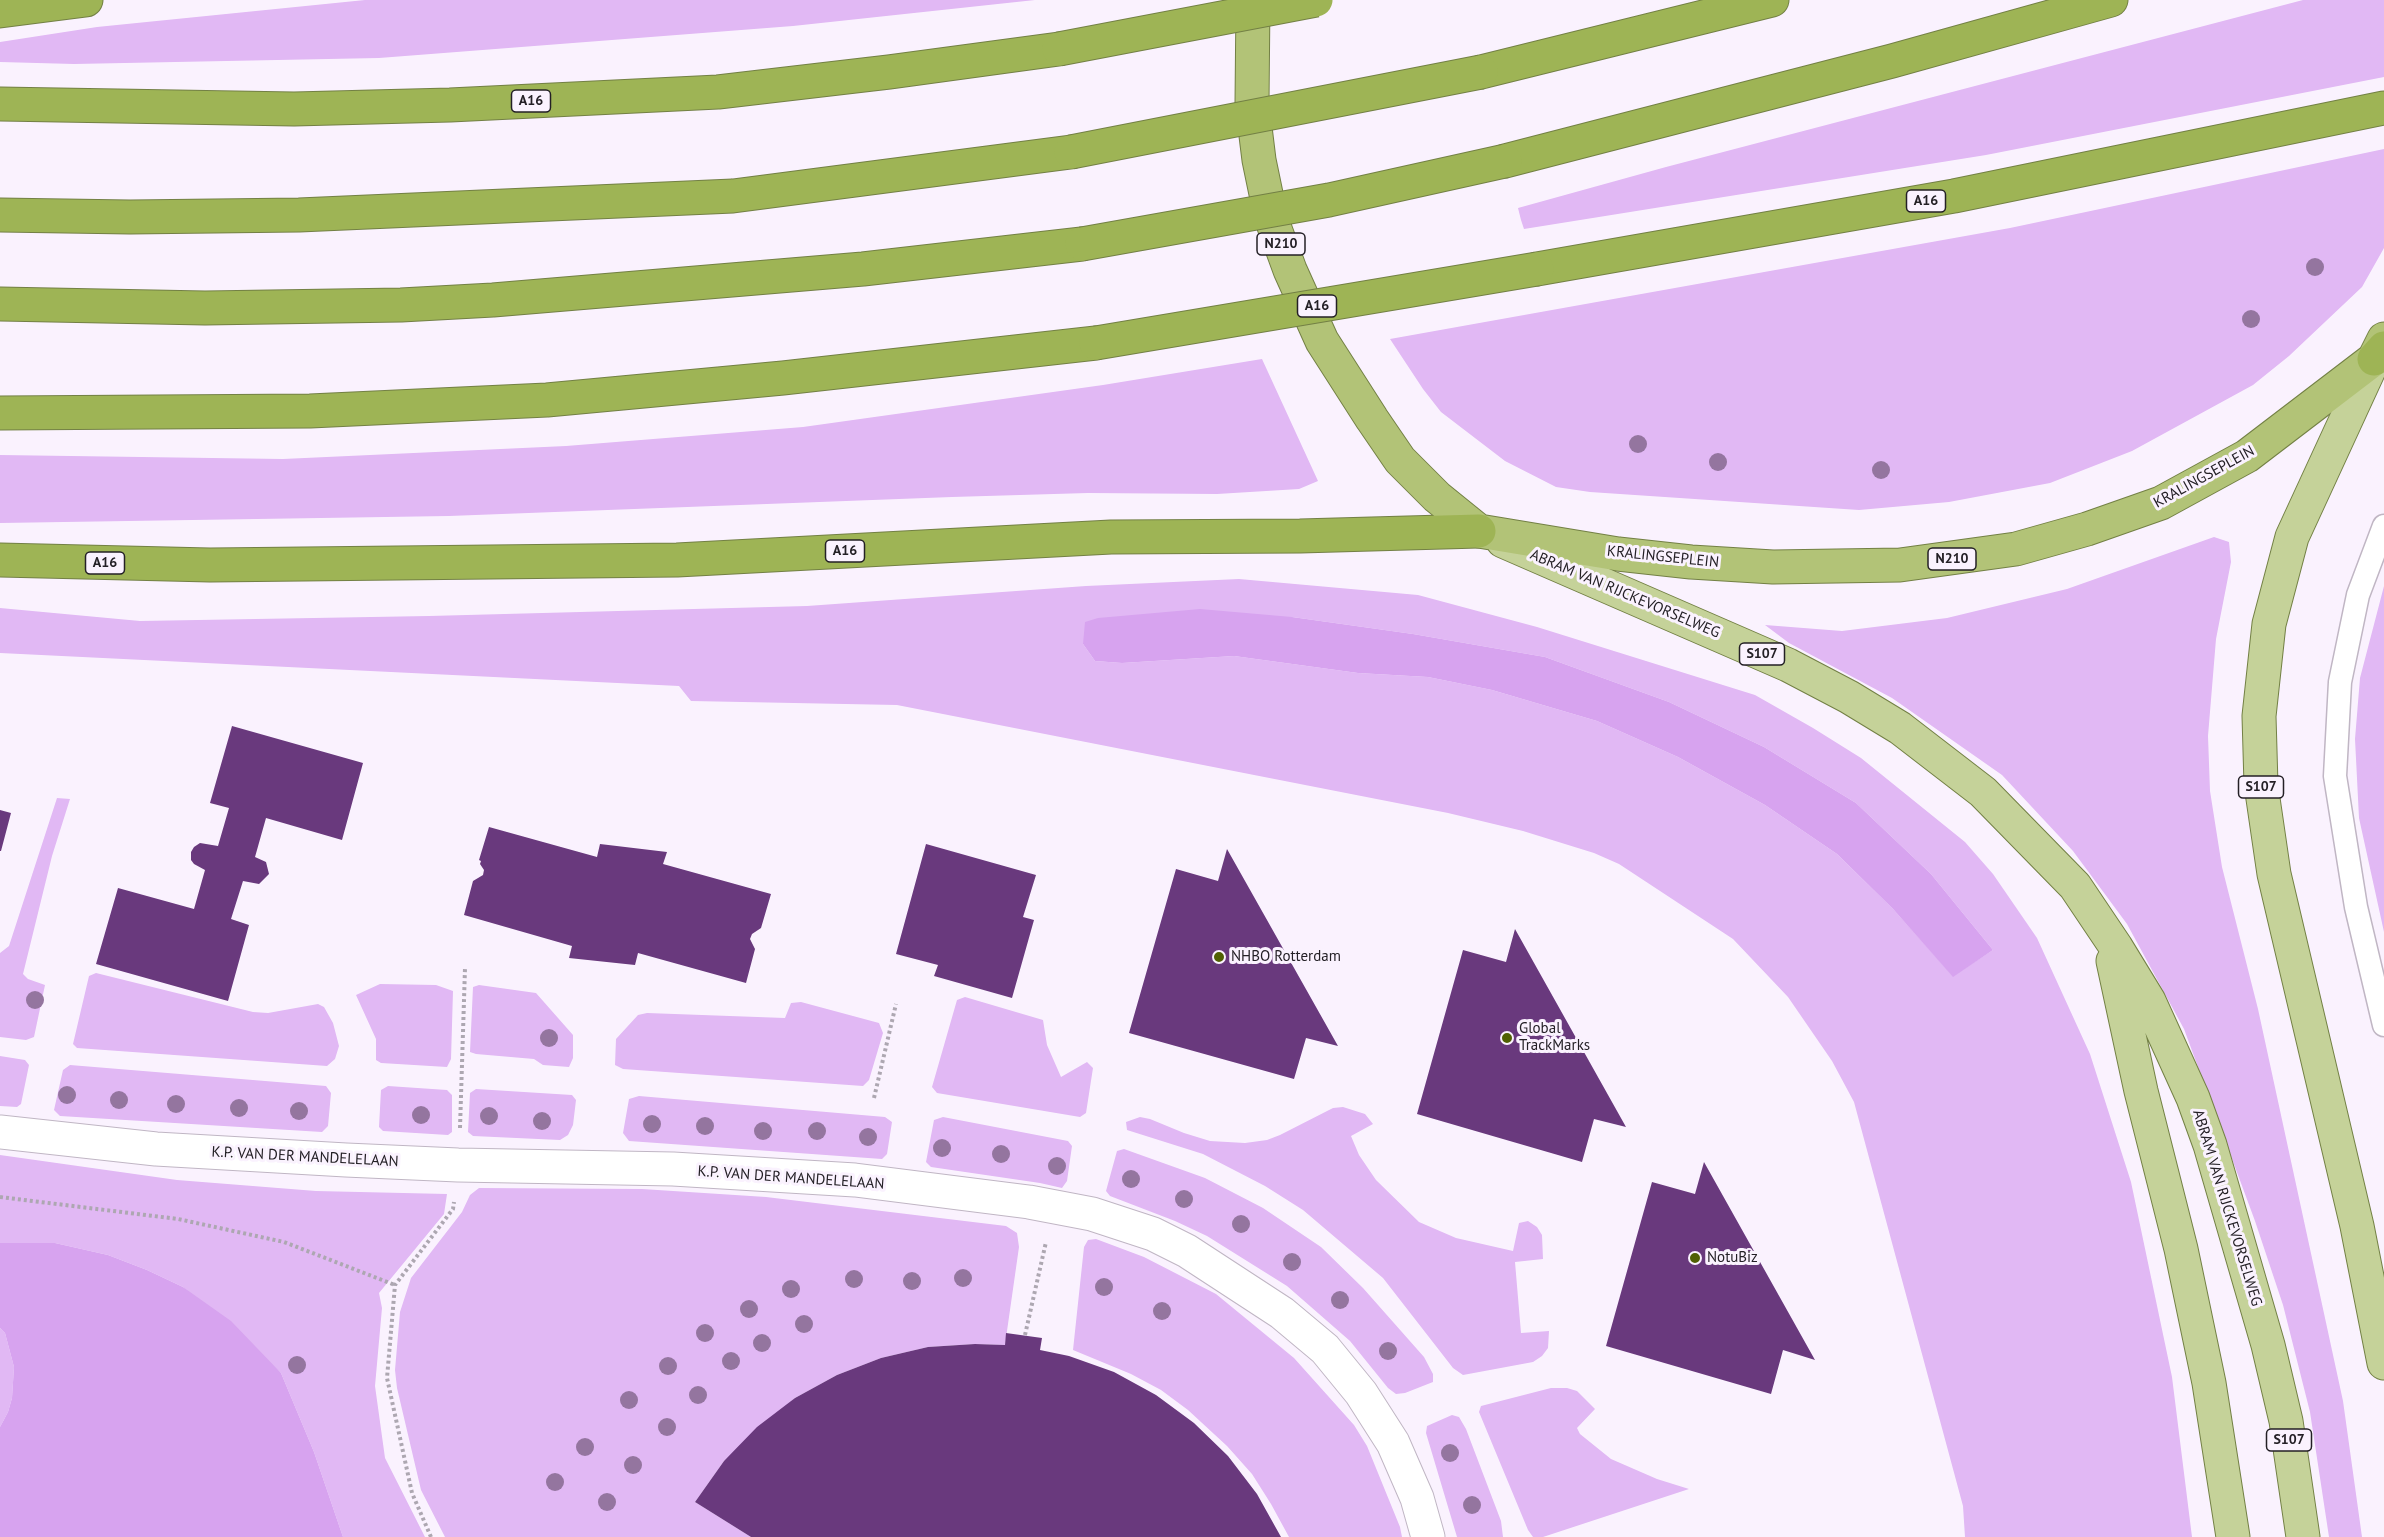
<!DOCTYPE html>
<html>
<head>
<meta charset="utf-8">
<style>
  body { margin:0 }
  canvas { display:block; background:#faf2fe }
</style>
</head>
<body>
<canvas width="2384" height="1537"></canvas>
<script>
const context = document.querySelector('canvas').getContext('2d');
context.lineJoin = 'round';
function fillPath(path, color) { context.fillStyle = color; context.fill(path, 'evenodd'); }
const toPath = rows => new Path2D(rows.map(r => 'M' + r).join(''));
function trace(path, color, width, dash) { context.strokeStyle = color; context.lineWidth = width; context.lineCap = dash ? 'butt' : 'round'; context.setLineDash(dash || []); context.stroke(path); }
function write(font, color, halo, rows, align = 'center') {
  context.font = font + ' "PT Sans",sans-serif'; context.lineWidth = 6; context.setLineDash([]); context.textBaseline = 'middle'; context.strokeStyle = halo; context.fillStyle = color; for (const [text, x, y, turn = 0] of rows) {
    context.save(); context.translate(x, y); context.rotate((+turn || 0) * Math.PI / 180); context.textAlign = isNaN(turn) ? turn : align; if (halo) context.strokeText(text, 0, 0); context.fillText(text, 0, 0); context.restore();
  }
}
const green = toPath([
  [365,0,1035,0,793,26,379,58,74,64,0,62,0,42,97,27],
  [2303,0,2384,0,2384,77,1986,155,1524,229,1521,220,1518,208,1666,167],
  [2384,149,2384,248,2362,287,2289,356,2253,385,2132,451,2050,483,1949,502,1859,510,1590,492,1556,487,1505,461,1441,412,1423,389,1390,339,2010,228],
  [1262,359,1318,481,1299,489,1217,494,1088,493,952,497,449,516,0,523,0,455,283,459,566,446,803,427,1103,385],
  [2214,537,2229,542,2231,562,2216,639,2208,736,2210,791,2222,867,2258,1009,2343,1401,2362,1537,2329,1537,2310,1412,2283,1305,2255,1221,2184,1029,2127,924,2073,851,2002,775,1892,698,1789,643,1765,625,1842,631,1947,618,2067,589],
  [1239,579,1418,595,1537,627,1755,695,1813,728,1861,758,1965,842,1993,874,2037,938,2090,1054,2131,1182,2172,1377,2192,1537,1965,1537,1963,1506,1854,1102,1832,1061,1788,997,1733,939,1619,864,1594,853,1523,831,1448,813,897,705,691,701,679,686,0,653,0,608,140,621,429,616,807,606,1086,586],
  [1292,617,1413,634,1545,657,1669,702,1764,747,1856,803,1931,874,1993,950,1953,976,1893,909,1837,854,1765,805,1678,757,1597,721,1492,690,1428,677,1358,673,1234,656,1122,663,1095,661,1083,644],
  [2384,586,2384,932,2359,818,2355,739,2360,678],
  [57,798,70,799,52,856,23,974,28,979,45,985,34,1037,26,1040,0,1037,0,953,9,946],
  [96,973,253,1012,268,1013,318,1004,324,1007,333,1023,339,1046,335,1059,327,1066,77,1048,73,1044,89,976],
  [380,984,436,985,453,991,451,1059,447,1067,381,1063,376,1060,376,1039,356,995],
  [479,985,536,993,573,1035,573,1058,569,1067,543,1065,534,1059,476,1054,470,1052,473,987],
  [965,997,1043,1020,1047,1045,1061,1077,1087,1062,1093,1068,1086,1113,1080,1117,937,1093,932,1087,957,1000],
  [801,1002,879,1023,883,1033,869,1080,863,1086,623,1069,615,1065,616,1039,638,1015,647,1013,785,1018,791,1003],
  [0,1056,25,1060,29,1065,21,1104,17,1107,0,1106],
  [70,1065,326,1086,331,1093,328,1126,322,1132,60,1116,54,1110,63,1070],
  [388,1086,447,1090,452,1095,452,1132,448,1135,383,1131,379,1127,381,1090],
  [476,1089,572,1095,576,1100,573,1125,568,1135,560,1140,473,1136,468,1132,470,1093],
  [639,1096,885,1117,892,1122,887,1154,882,1159,629,1141,623,1133,629,1099],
  [1343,1107,1365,1114,1373,1124,1351,1136,1359,1155,1376,1180,1419,1222,1456,1238,1513,1251,1519,1223,1528,1221,1537,1227,1542,1235,1543,1259,1515,1262,1521,1333,1549,1331,1548,1348,1542,1356,1533,1362,1463,1375,1453,1368,1383,1278,1303,1210,1265,1186,1203,1154,1127,1130,1126,1122,1140,1117,1150,1119,1184,1133,1210,1141,1245,1143,1267,1140,1280,1135,1333,1108],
  [943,1117,1068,1141,1072,1146,1067,1181,1062,1188,1040,1183,931,1167,926,1162,934,1120],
  [1124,1149,1205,1178,1263,1208,1321,1247,1363,1288,1424,1357,1433,1374,1433,1382,1405,1393,1396,1394,1388,1388,1350,1341,1287,1286,1207,1236,1175,1221,1110,1196,1106,1191,1117,1151],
  [0,1155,177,1180,316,1191,447,1194,444,1214,379,1293,382,1308,375,1386,385,1458,425,1537,343,1537,314,1452,281,1373,183,1287,147,1270,108,1255,55,1243,0,1243],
  [479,1188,642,1189,766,1197,1006,1226,1017,1233,1019,1247,1005,1345,975,1344,928,1347,881,1358,837,1375,795,1398,724,1461,695,1502,751,1537,445,1537,421,1490,397,1388,395,1370,400,1312,411,1278,462,1212,470,1195],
  [1096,1239,1144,1257,1216,1294,1294,1358,1354,1425,1367,1446,1400,1527,1402,1537,1289,1537,1271,1504,1252,1474,1227,1446,1188,1410,1161,1390,1131,1374,1073,1350,1084,1247,1088,1240],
  [0,1328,5,1333,14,1367,12,1398,8,1412,0,1427],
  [1551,1388,1567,1388,1577,1391,1595,1409,1577,1428,1580,1434,1611,1459,1657,1479,1689,1489,1543,1537,1533,1537,1528,1530,1479,1412,1481,1406],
  [1452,1415,1459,1417,1466,1429,1501,1521,1503,1537,1457,1537,1426,1433,1427,1426]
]);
const water = toPath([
  [1200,609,1292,617,1413,634,1545,657,1669,702,1764,747,1856,803,1931,874,1993,950,1953,977,1893,909,1837,854,1765,805,1678,757,1597,721,1492,690,1428,677,1358,673,1234,656,1122,663,1095,661,1083,644,1085,622,1098,618],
  [0,1243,55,1243,108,1255,147,1270,183,1287,231,1321,281,1373,314,1452,343,1537,0,1537,0,1427,8,1412,12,1398,14,1367,5,1333,0,1328]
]);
const building = toPath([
  [232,726,363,763,342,840,266,818,255,857,266,862,269,874,259,884,243,881,231,919,249,925,228,1001,96,964,118,888,194,909,205,870,194,864,191,860,191,852,194,847,200,843,218,846,229,808,210,803],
  [0,810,11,813,1,851,0,851],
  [489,827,597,857,600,844,667,852,663,864,771,894,761,928,752,934,750,939,755,949,746,983,638,953,635,965,569,958,572,946,464,915,473,881,483,875,484,870,480,864,481,861,479,860],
  [926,844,1036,875,1023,917,1034,920,1012,998,934,976,938,965,896,954],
  [1227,849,1338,1046,1306,1038,1294,1079,1129,1033,1176,869,1218,881],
  [1515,929,1626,1127,1594,1119,1582,1162,1417,1114,1463,950,1506,962],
  [1704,1162,1815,1360,1783,1350,1771,1394,1606,1346,1652,1182,1695,1194],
  [1006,1333,1042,1338,1040,1350,1069,1356,1114,1372,1156,1395,1194,1423,1228,1456,1257,1494,1281,1537,751,1537,695,1502,724,1461,757,1427,795,1398,837,1375,881,1358,928,1347,975,1344,1005,1345]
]);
const path = toPath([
  [874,1098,896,1004],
  [460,1128,465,968],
  [0,1197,178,1219,284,1242,395,1285],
  [1025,1335,1046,1242],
  [431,1537,412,1493,387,1378,395,1285,453,1209,454,1202]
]);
const service = toPath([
  [2384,526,2358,595,2340,682,2335,776,2356,907,2384,1025]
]);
const minor = toPath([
  [0,1132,156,1149,346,1160,458,1165,673,1169,855,1180,1029,1202,1092,1214,1153,1234,1187,1251,1282,1313,1325,1349,1361,1393,1393,1443,1417,1498,1428,1537]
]);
const primary = toPath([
  [2374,359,2292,537,2269,624,2259,716,2261,785,2274,874,2357,1226,2384,1363],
  [1503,541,1788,665,1849,697,1900,728,1983,792,2075,886,2116,947,2149,1001,2193,1098,2210,1145,2268,1345,2286,1421,2303,1537],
  [2113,961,2141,1091,2181,1249,2209,1383,2233,1537]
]);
const trunk = toPath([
  [1253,0,1252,103,1259,160,1271,218,1290,270,1322,341,1372,419,1400,460,1437,497,1479,531,1618,554,1691,562,1773,567,1900,565,2016,549,2087,529,2161,503,2247,456,2374,359,2384,339]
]);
const motorway = toPath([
  [0,11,86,0],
  [1481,72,1772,0],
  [0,104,294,109,450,105,718,92,889,72,1059,49],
  [1505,161,1892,61,2111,0],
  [0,215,130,217,299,215,733,196,1071,152],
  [1537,269,1954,196,2384,108],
  [0,304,205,308,401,305,493,300,863,269,1082,244],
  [2374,359,2384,348],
  [0,413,310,411,547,400,783,378,1096,343],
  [0,560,210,565,677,560,1111,537,1300,536,1479,531]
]);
const motorwayBridge = toPath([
  [1059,49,1316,0],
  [1071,152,1481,72],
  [1082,244,1329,200,1505,161],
  [1096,343,1537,269]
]);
const trees = [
  [2315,267],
  [2251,319],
  [1638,444],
  [1718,462],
  [1881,470],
  [35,1000],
  [549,1038],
  [67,1095],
  [119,1100],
  [176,1104],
  [239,1108],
  [299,1111],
  [421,1115],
  [489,1116],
  [542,1121],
  [652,1124],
  [705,1126],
  [763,1131],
  [817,1131],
  [868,1137],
  [942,1148],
  [1001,1154],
  [1057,1166],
  [1131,1179],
  [1184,1199],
  [1241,1224],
  [1292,1262],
  [963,1278],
  [854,1279],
  [912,1281],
  [1104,1287],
  [791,1289],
  [1340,1300],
  [749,1309],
  [1162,1311],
  [804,1324],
  [705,1333],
  [762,1343],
  [1388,1351],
  [731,1361],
  [297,1365],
  [668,1366],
  [698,1395],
  [629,1400],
  [667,1427],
  [585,1447],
  [1450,1453],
  [633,1465],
  [555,1482],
  [607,1502],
  [1472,1505]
];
const markers = [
  [1219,957,6,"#506003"],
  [1507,1038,6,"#506003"],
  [1695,1258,6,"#506003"]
];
const shields = [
  [531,101,39],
  [1926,201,39],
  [1281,244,48],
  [1317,306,39],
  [845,551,39],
  [1952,559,48],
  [105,563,39],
  [1762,654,45],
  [2261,787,45],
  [2289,1440,45]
];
const shieldNames = [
  ["A16",531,101],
  ["A16",1926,201],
  ["N210",1281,244],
  ["A16",1317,306],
  ["A16",845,551],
  ["N210",1952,559],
  ["A16",105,563],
  ["S107",1762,654],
  ["S107",2261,787],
  ["S107",2289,1440]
];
const streetNames = [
  ["KRALINGSEPLEIN",2204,477,-29],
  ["KRALINGSEPLEIN",1663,557,6],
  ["ABRAM VAN RIJCKEVORSELWEG",1625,594,23],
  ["K.P. VAN DER MANDELELAAN",305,1157,3],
  ["K.P. VAN DER MANDELELAAN",791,1178,4],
  ["ABRAM VAN RIJCKEVORSELWEG",2227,1208,73]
];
const poiNames = [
  ["NHBO Rotterdam",1231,957],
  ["Global",1519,1029],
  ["TrackMarks",1519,1046],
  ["NotuBiz",1707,1258]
];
fillPath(green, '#e1b8f4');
fillPath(water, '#d7a3ef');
fillPath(building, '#69397d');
trace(service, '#c0b6c4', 25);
trace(minor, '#c0b6c4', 35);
trace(primary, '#738045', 35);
trace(trunk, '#738045', 35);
trace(motorway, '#738045', 35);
trace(path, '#ada7b1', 4, [3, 3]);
trace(service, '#fff', 22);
trace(minor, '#fff', 33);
trace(primary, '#c5d299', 33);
trace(trunk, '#b2c377', 33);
trace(motorway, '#9eb455', 33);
trace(motorwayBridge, '#738045', 35, []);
trace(motorwayBridge, '#9eb455', 33);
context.fillStyle = '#94759f';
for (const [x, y] of trees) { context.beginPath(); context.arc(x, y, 9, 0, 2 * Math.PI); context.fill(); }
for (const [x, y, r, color] of markers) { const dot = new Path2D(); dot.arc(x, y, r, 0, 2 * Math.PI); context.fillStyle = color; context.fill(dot); trace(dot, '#faf2fe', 2); }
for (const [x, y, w] of shields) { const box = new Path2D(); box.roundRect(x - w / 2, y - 11, w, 22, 4.5); context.fillStyle = '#faf2fe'; context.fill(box); trace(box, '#242026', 1.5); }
write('bold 14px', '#242026', null, shieldNames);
write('15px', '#242026', '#faf2fe', streetNames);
write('15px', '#242026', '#faf2fe', poiNames, 'left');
</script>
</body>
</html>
